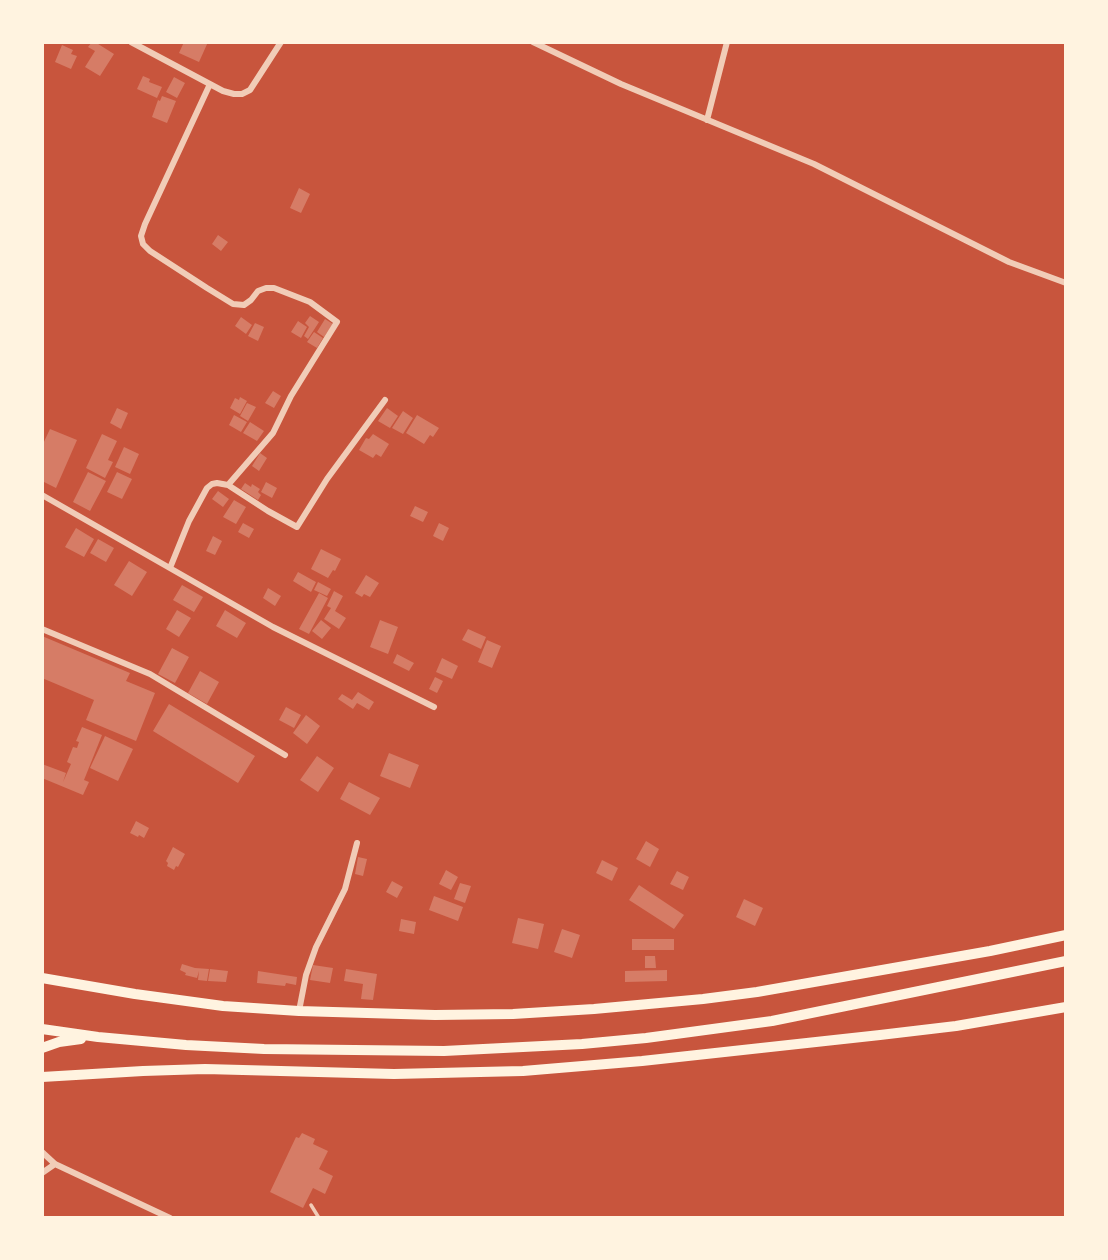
<!DOCTYPE html>
<html>
<head>
<meta charset="utf-8">
<style>
  body { margin:0 }
  #map { position:relative; width:1108px; height:1260px; overflow:hidden; background:#c8553d; font-family:"Public Sans",sans-serif }
  canvas { display:block }
  .frame { position:absolute; inset:0; border:44px solid #fff3e0; pointer-events:none }
</style>
</head>
<body>
<div id="map">
<canvas width="1108" height="1260"></canvas>
<div class="frame"></div>
</div>
<script>
const context = document.querySelector('canvas').getContext('2d');
context.lineJoin = 'round';
function fillPath(path, color) { context.fillStyle = color; context.fill(path, 'evenodd'); }
const toPath = rows => new Path2D(rows.map(r => 'M' + r).join(''));
function trace(path, color, width, dash) { context.strokeStyle = color; context.lineWidth = width; context.lineCap = dash ? 'butt' : 'round'; context.setLineDash(dash || []); context.stroke(path); }
const building = toPath([
  [92,42,95,42,114,54,100,76,85,67,95,51,88,47],
  [184,42,208,42,199,62,179,53],
  [62,45,73,50,71,54,77,56,71,69,55,62],
  [143,76,150,79,149,82,162,87,157,98,137,89],
  [174,77,185,83,177,98,166,92],
  [162,96,176,101,167,123,152,117,158,100,160,101],
  [299,188,310,194,301,213,290,208],
  [218,235,228,242,221,251,212,244],
  [310,316,319,322,308,339,304,336,309,327,305,323],
  [241,317,252,325,246,334,235,326],
  [325,319,333,324,324,337,317,332],
  [298,321,307,327,301,338,291,332],
  [255,323,264,327,258,341,248,336],
  [314,332,323,338,317,348,307,342],
  [273,391,281,396,274,408,265,403],
  [240,397,247,401,240,414,230,408,235,398,239,400],
  [247,403,256,407,248,421,240,416],
  [117,408,128,413,121,429,110,423],
  [387,408,398,416,390,428,378,421],
  [403,411,413,418,403,434,392,428],
  [234,415,247,422,241,432,229,425],
  [417,415,439,428,433,437,430,435,424,444,406,433],
  [250,422,264,431,257,441,243,433],
  [50,429,77,440,56,488,42,481,42,446],
  [102,434,117,441,108,460,113,462,105,478,86,468],
  [373,434,389,444,381,457,376,454,373,458,359,450,366,438,369,439],
  [124,447,139,454,130,474,115,467],
  [260,453,267,458,259,471,252,466],
  [88,472,106,481,90,511,73,502],
  [117,472,132,479,122,499,107,492],
  [266,482,277,488,272,498,261,492],
  [245,483,251,487,252,484,260,489,258,492,261,495,258,500,241,489],
  [218,491,229,499,223,507,212,499],
  [234,500,246,507,236,524,223,517],
  [415,506,428,512,423,522,410,516],
  [243,523,254,529,249,538,238,532],
  [439,523,449,528,443,541,433,536],
  [76,528,94,539,84,557,65,547],
  [213,536,222,541,215,555,206,551],
  [98,539,114,548,106,562,90,553],
  [321,549,341,559,335,571,333,570,328,578,311,569],
  [129,561,147,572,132,596,114,585],
  [298,572,316,582,311,592,293,581],
  [366,575,379,583,370,597,364,594,362,597,355,593],
  [318,582,331,589,327,596,314,590],
  [182,585,203,597,194,612,173,600],
  [268,588,281,596,275,606,263,598],
  [334,591,343,596,335,611,346,618,339,629,324,619,331,608,327,606],
  [319,593,328,598,309,634,299,629],
  [177,610,191,618,179,637,166,629],
  [225,610,246,623,237,638,216,626],
  [321,620,331,628,322,639,312,631],
  [380,620,398,627,388,654,370,647],
  [468,629,486,637,481,649,462,640],
  [42,636,130,673,126,681,155,693,136,741,86,720,94,700,42,678],
  [487,640,501,646,492,668,478,662],
  [172,648,189,657,175,683,158,674],
  [397,654,414,663,409,671,393,663],
  [442,658,458,666,452,679,436,672],
  [200,671,219,682,207,704,188,693],
  [435,677,443,681,437,693,429,689],
  [358,692,374,702,369,710,357,703,353,709,338,699,342,694,352,700],
  [169,704,255,756,238,783,153,731],
  [286,707,301,715,294,728,279,720],
  [306,715,320,726,307,744,293,733],
  [82,727,102,735,84,780,89,782,83,795,42,778,42,764,66,773,63,782,71,764,67,762,73,747,77,748,79,742,76,741],
  [105,736,133,749,118,781,90,768],
  [389,753,419,765,410,788,380,776],
  [317,756,334,768,318,792,300,780],
  [349,782,380,798,370,815,340,799],
  [136,821,149,828,144,838,139,835,138,837,130,833],
  [646,841,659,849,650,867,636,859],
  [173,847,185,854,178,867,176,866,174,870,167,866,168,863,166,861],
  [358,857,367,859,363,876,355,874],
  [602,860,618,868,612,881,596,873],
  [446,870,458,877,451,890,439,884],
  [677,871,689,877,683,890,670,884],
  [392,881,403,887,397,898,386,892],
  [460,883,471,886,465,903,454,899],
  [639,885,684,915,674,929,629,900],
  [434,896,463,907,458,921,429,910],
  [744,899,763,908,755,926,736,917],
  [518,918,544,924,538,949,512,943],
  [401,919,416,922,414,934,399,931],
  [562,929,580,935,572,958,554,952],
  [632,939,674,939,674,950,632,950],
  [645,956,655,956,656,968,645,968],
  [182,964,195,968,209,969,207,981,198,980,199,971,197,978,185,975,186,973,180,970],
  [313,965,333,968,330,983,310,980],
  [210,969,228,971,226,982,208,981],
  [346,969,377,974,373,1000,361,999,363,984,344,981],
  [667,970,667,981,625,982,625,971],
  [258,971,297,977,296,985,286,983,285,986,257,983],
  [302,1133,315,1139,313,1144,328,1151,319,1169,333,1176,325,1194,313,1188,303,1208,270,1192,296,1137,299,1138]
]);
const service = toPath([
  [311,1205,319,1218]
]);
const minor = toPath([
  [131,42,223,91,234,94,242,94,250,90,281,42],
  [533,42,621,84,814,164,1009,262,1066,283],
  [210,84,145,224,141,236,143,244,150,251,207,288,233,304,244,305,251,300,258,291,266,288,274,288,310,302,337,322,291,396,273,433,228,485],
  [707,120,727,42],
  [42,495,273,627,434,707],
  [170,568,189,521,207,488,212,484,217,483,228,485,268,511,297,527,327,479,385,400],
  [42,629,150,674,285,755],
  [299,1011,306,975,316,947,345,889,357,843],
  [42,1152,55,1164,170,1218],
  [42,1173,55,1164]
]);
const trunk = toPath([
  [42,978,135,994,223,1006,299,1011,435,1015,513,1014,594,1009,703,999,757,992,990,951,1066,935],
  [42,1029,98,1037,186,1045,264,1049,444,1051,582,1044,646,1038,772,1021,1066,961],
  [42,1048,59,1042,81,1039],
  [42,1077,143,1071,205,1069,394,1074,523,1071,642,1061,880,1035,956,1026,1066,1007]
]);
fillPath(building, '#d67c66');
trace(service, '#f1ccb7', 3.5);
trace(minor, '#f1ccb7', 6);
trace(trunk, '#fff3e0', 10);
</script>
</body>
</html>
